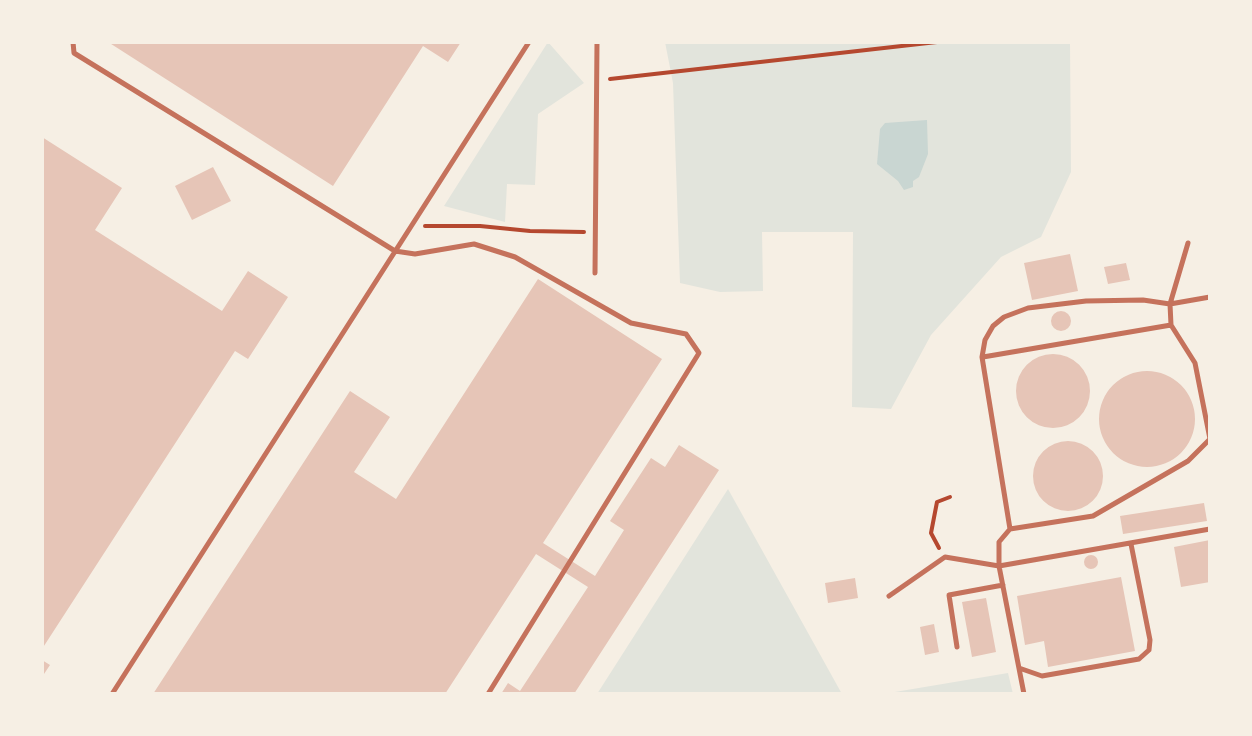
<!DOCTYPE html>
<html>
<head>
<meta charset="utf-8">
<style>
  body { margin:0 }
  #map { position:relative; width:1252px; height:736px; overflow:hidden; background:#f6efe4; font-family:Poppins,sans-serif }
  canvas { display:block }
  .frame { position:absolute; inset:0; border:44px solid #f6efe4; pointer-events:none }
</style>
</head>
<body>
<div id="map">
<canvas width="1252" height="736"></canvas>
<div class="frame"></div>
</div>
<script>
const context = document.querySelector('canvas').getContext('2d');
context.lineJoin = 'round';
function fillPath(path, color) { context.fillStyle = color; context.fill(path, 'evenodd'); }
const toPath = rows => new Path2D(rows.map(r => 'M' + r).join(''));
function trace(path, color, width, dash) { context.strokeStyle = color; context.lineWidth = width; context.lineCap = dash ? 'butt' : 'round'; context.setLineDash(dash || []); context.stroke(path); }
const green = toPath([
  [548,42,584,83,538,114,535,185,507,184,505,222,444,206],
  [665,42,1070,42,1071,172,1041,237,1001,257,931,335,891,409,852,407,853,232,762,232,763,291,720,292,680,283,673,83],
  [728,489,842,694,597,694],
  [1008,673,1013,694,883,694]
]);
const water = toPath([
  [927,120,928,154,919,177,913,181,913,187,904,190,898,181,877,164,880,129,885,123]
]);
const building = toPath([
  [108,42,461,42,448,62,423,46,333,186],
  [42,137,122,188,95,230,222,311,248,271,288,297,248,359,235,351,42,649],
  [213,167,231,201,192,220,175,186],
  [1070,254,1078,291,1032,300,1024,263],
  [1126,263,1130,280,1108,284,1104,267],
  [538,279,662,359,543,543,595,576,624,530,610,521,651,458,665,467,679,445,719,470,574,694,501,694,508,683,520,691,588,587,536,554,445,694,153,694,350,391,390,417,354,472,396,499],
  '1051 321a10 10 0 1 1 20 0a10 10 0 1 1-20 0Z',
  '1016 391a37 37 0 1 1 74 0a37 37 0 1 1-74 0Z',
  '1099 419a48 48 0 1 1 96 0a48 48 0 1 1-96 0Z',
  '1033 476a35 35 0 1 1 70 0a35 35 0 1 1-70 0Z',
  [1204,503,1207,521,1123,534,1120,516],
  [1210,540,1210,582,1181,587,1174,547],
  '1084 562a7 7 0 1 1 14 0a7 7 0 1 1-14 0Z',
  [1121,577,1135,651,1048,667,1044,641,1025,645,1017,596],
  [855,578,858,598,828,603,825,583],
  [986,598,996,652,972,657,962,602],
  [934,624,939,652,925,655,920,627],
  [42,660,50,665,42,677]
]);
const path = toPath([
  [610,79,937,42],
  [425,226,480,226,530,231,584,232],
  [939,548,931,533,937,502,950,497]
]);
const service = toPath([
  [73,42,74,53,395,251,415,254,474,244,515,257,631,323,686,334,699,353,488,694],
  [1188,243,1170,304,1171,325,1195,363,1210,439,1188,461,1093,516,1010,529,982,357,985,340,993,326,1004,317,1028,308,1086,301,1143,300,1170,304,1210,297],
  [595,273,597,42],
  [983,357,1171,325],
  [1010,529,999,542,999,566,1024,694],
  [889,596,945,557,999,566,1210,529],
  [957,647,949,595,1003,585],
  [1019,668,1042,676,1139,659,1149,650,1150,640,1131,544],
  [112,694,529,42]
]);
fillPath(green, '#e2e4dc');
fillPath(water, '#c9d6d2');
fillPath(building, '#e6c5b7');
trace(path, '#b5482f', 4);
trace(service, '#c5725c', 5);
</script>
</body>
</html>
